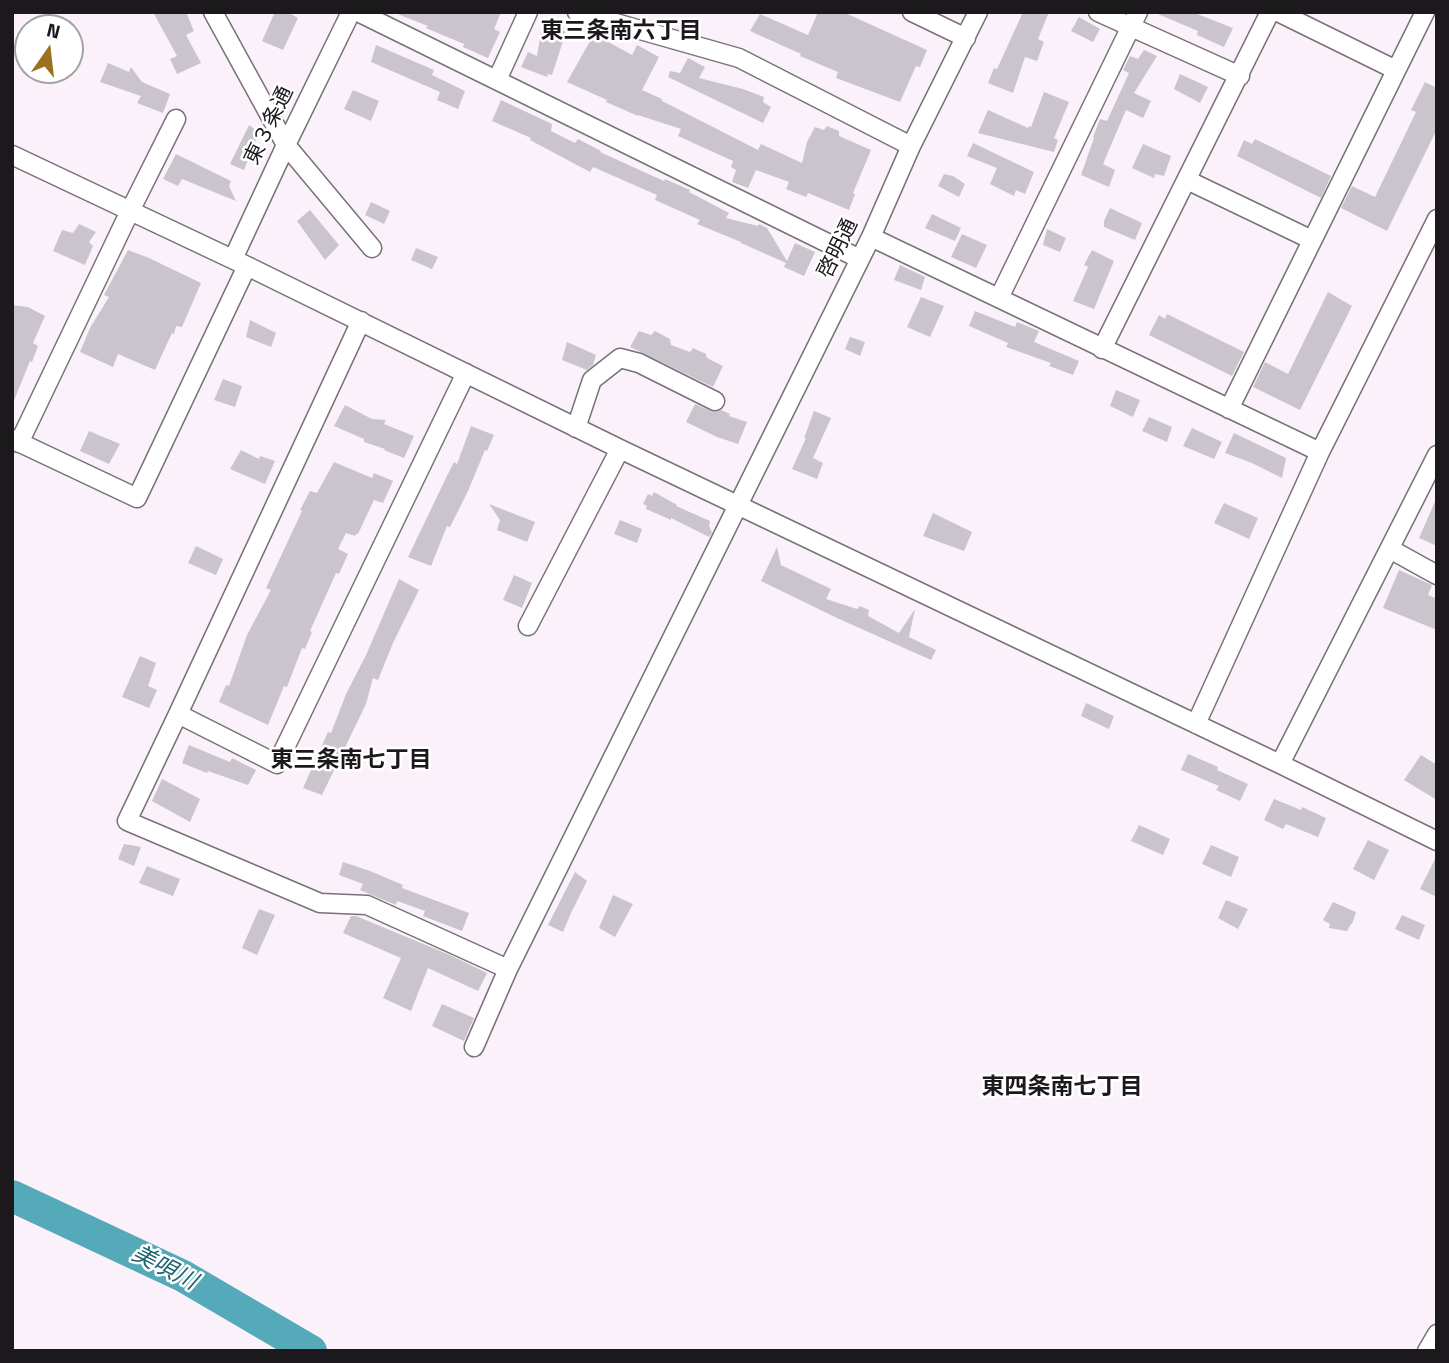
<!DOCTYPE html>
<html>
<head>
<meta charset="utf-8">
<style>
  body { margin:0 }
  #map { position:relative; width:1449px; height:1363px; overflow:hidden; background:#fbf1fa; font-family:"Titillium Web",sans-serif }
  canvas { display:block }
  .frame { position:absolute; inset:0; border:14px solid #1c191c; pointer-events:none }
  .north { position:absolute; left:14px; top:14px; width:70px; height:70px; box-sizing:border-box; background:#fff; border:2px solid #a4a3a4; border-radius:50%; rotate:14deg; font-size:19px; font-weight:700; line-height:28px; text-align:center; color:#1c191c }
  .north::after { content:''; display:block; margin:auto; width:24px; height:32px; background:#9b711f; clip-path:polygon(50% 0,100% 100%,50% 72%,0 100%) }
</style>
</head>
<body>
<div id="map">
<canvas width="1449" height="1363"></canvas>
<div class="frame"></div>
<div class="north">N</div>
</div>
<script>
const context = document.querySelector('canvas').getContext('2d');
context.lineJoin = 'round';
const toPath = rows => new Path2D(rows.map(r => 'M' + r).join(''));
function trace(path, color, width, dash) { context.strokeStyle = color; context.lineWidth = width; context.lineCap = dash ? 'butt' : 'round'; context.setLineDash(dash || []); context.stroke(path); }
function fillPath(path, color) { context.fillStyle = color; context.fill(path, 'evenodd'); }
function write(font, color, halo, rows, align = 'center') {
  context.font = font + ' "Titillium Web","Noto Sans JP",sans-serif'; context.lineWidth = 5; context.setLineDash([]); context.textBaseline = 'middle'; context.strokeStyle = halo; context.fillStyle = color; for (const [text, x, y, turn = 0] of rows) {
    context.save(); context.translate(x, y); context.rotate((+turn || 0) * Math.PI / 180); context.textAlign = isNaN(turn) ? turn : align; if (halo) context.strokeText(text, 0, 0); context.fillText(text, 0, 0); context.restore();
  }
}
const river = toPath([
  [12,1196,183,1276,311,1351]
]);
const building = toPath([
  [153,12,186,12,194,31,186,35,201,63,177,74,170,59,177,56],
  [275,12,287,12,298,18,283,50,262,41],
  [501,12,494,29,500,32,488,58,463,47,464,44,426,28,428,26,395,13],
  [818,12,843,12,927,50,920,67,916,66,900,102,836,78,838,72,800,56,801,54,750,31,760,14,808,35],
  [1023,12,1049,12,1038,39,1044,42,1037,61,1025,57,1013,93,988,83,994,68,997,69],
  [1153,12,1192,12,1233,28,1224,47,1197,35,1198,31],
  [1079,17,1100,29,1093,42,1071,31],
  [542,26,550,29,551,26,566,32,552,75,548,74,547,77,521,67,528,52,537,56],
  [594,34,632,55,637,45,659,57,642,90,662,99,662,101,758,150,761,144,802,163,807,142,815,127,824,130,827,126,839,131,839,136,871,150,853,193,855,194,849,210,808,193,806,197,786,189,789,182,756,170,748,188,732,182,736,170,731,167,733,161,678,136,681,129,638,115,638,116,606,102,607,100,567,82],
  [376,45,434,70,432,75,465,91,458,109,437,100,440,92,371,62],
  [1144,50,1157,56,1134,93,1151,101,1143,118,1126,110,1103,164,1115,170,1109,187,1081,175,1094,138,1093,137,1100,119,1107,121,1129,73,1123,70,1130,56,1138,59],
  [688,58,705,67,699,78,743,89,764,97,763,102,771,107,763,123,668,77,670,71,680,73],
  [108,63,129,72,131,67,142,82,170,94,163,113,137,103,141,96,100,82],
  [1180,74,1208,87,1200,103,1174,89],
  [1425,82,1437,88,1437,129,1387,231,1341,208,1352,186,1375,197,1416,112,1411,110],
  [353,90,379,101,371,121,344,109],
  [1044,92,1069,102,1054,138,1058,140,1054,152,978,133,988,110,1028,128,1029,126,1031,127],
  [501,100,552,124,551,131,575,143,578,139,601,151,600,152,664,181,665,179,690,190,689,192,729,213,726,218,758,226,759,224,767,228,787,261,795,243,815,252,804,276,784,267,786,263,741,243,741,242,697,224,700,220,655,200,657,195,593,167,590,172,530,140,531,138,492,121],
  [249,125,259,132,244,170,230,164],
  [1255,139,1331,176,1321,198,1237,156,1244,140,1252,144],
  [973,143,1034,172,1025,194,1016,190,1014,196,990,184,997,168,967,156],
  [1143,144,1171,156,1164,176,1155,174,1154,178,1132,168],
  [176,154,231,181,229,186,236,201,182,179,178,186,163,179],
  [944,174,953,176,965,184,959,197,938,186],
  [371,202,390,211,384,224,365,215],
  [1110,208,1142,223,1135,240,1104,227,1104,221],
  [310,210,339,245,325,260,297,221],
  [932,214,961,228,955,241,925,228],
  [79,224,96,232,89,242,93,246,85,265,53,251,62,230,73,233],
  [1047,229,1066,238,1060,252,1043,245],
  [962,234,987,245,976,268,951,257],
  [416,248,438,257,432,269,411,260],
  [128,250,149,258,201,283,182,327,176,326,174,334,172,333,155,370,118,354,113,367,80,352,90,328,109,297,104,295],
  [1092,250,1114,261,1094,309,1073,301,1088,267,1084,265],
  [900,265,925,277,921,290,894,280],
  [1328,292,1352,306,1300,410,1253,387,1265,362,1288,374],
  [921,297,944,306,930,337,907,327],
  [12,305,28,307,45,316,33,343,38,346,32,362,30,361,13,403],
  [975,311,1015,327,1017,322,1039,331,1034,342,1079,361,1073,375,1049,366,1051,363,1006,347,1008,343,969,326],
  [1167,314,1244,352,1232,376,1149,335,1159,315,1165,319],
  [250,320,276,333,271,347,246,337],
  [639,331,651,335,655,331,670,339,671,345,690,352,693,348,706,354,707,358,723,366,713,387,630,347],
  [850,337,865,342,860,356,845,349],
  [567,342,596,355,593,365,587,370,562,360],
  [223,379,242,386,235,407,214,400],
  [1116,390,1140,400,1133,417,1110,406],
  [695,404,711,411,716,412,721,410,730,414,729,416,747,422,738,444,717,437,686,422],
  [345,405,372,419,386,420,384,424,414,436,404,458,384,450,385,449,364,442,364,439,334,426],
  [814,411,831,418,813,458,823,463,817,479,792,469,806,438,804,438],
  [1149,417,1172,427,1167,442,1142,431],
  [471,426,494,435,487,451,485,450,468,491,450,527,447,526,431,566,408,557,445,480,454,462,457,464],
  [1192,428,1222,442,1214,459,1183,446],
  [89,431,120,444,109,464,80,451],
  [1234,433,1286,458,1282,478,1252,463,1225,453],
  [241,450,259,459,260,456,275,461,265,484,230,469],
  [334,462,372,478,374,473,393,481,383,503,374,500,358,534,356,534,355,536,346,533,338,549,348,554,339,574,336,573,310,631,312,632,305,649,302,648,287,687,284,686,268,725,219,702,226,685,229,686,247,635,271,590,266,588,302,511,300,510,310,491,317,493],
  [654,492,677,505,676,506,710,521,709,525,712,533,709,537,671,518,671,520,646,509,647,506,643,504,648,494,652,496],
  [1437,497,1437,546,1419,538],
  [1224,503,1258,518,1249,539,1214,523],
  [489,504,535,522,527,542,497,530,500,520],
  [933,513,972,532,964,551,923,536],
  [620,520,642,529,637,543,614,534],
  [196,546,223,559,216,575,188,563],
  [777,547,781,565,831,589,826,599,857,609,860,606,869,610,868,616,899,633,915,609,909,637,936,650,931,660,837,618,761,581],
  [1399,570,1432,585,1428,595,1437,599,1437,630,1383,608],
  [514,575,532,583,522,608,503,600],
  [399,579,419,590,393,643,378,680,373,678,366,704,322,795,303,788,328,732,331,733,346,694,366,655],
  [140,656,156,663,148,686,157,690,149,708,122,697],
  [1086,703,1114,716,1109,729,1081,716],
  [189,745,230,762,232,758,256,770,248,785,208,771,207,773,182,763],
  [1188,754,1218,767,1217,770,1248,784,1240,801,1216,790,1219,786,1181,770],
  [1421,755,1437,765,1437,800,1404,780],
  [162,779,200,799,190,822,152,801],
  [1274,799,1301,810,1302,807,1326,818,1318,837,1286,824,1283,829,1264,820],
  [1139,825,1170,839,1163,855,1131,841],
  [1368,840,1389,850,1374,880,1353,869],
  [124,844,141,847,134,866,118,859],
  [1211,845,1239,857,1231,877,1202,864],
  [1437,855,1437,897,1420,889],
  [343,862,370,871,403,885,402,888,469,913,462,931,423,916,425,911,397,901,396,905,360,890,363,884,339,875],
  [147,866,180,879,173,896,139,883],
  [575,872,587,881,571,913,563,932,548,925],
  [613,895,633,904,615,937,599,928],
  [1226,900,1248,909,1238,929,1218,918],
  [1333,902,1356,912,1352,924,1351,924,1347,931,1329,928,1330,924,1323,920],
  [259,909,275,915,257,955,242,948],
  [1402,915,1425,925,1419,940,1395,929],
  [351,916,356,916,450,955,487,973,478,991,428,968,411,1011,383,998,401,958,343,933],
  [442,1004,474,1018,464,1041,432,1026]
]);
const minor = toPath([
  [213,12,286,145,372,248],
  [358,12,860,259],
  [577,12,739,58,911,146],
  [912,12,966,38],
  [1098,12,1240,76],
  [1278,12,1396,70],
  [497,80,528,12],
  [12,155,247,266,620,449,1280,764,1437,841],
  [1187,180,1312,240],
  [871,237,1320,452],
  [233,259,286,145,351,12],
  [999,298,1138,12],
  [361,321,178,714,277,764,466,373],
  [1102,349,1270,12],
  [1229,409,1425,12],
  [576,428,592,380,620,358,639,363,715,401],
  [12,439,137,498,247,266],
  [19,443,130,211,176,119],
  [1390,549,1437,575],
  [528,626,620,449],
  [178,714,127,821,320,903,367,905,508,969],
  [1196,724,1320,452,1437,219],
  [1280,764,1437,455],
  [474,1047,508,969,871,237,911,146,978,12],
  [1427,1351,1437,1334]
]);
const streetNames = [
  ["東３条通",270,126,-64],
  ["啓明通",839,249,-64]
];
const neighbourhoodNames = [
  ["東三条南六丁目",621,32],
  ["東三条南七丁目",351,761],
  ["東四条南七丁目",1062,1088]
];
const waterNames = [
  ["美唄川",164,1269,27]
];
trace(river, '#55aaba', 32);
fillPath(building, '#cac4cd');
trace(minor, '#797178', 21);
trace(minor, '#fff', 18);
write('21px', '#1c191c', '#fff', streetNames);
write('bold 23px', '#1c191c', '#fff', neighbourhoodNames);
write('italic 23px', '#1c626d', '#fff', waterNames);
</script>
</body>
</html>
